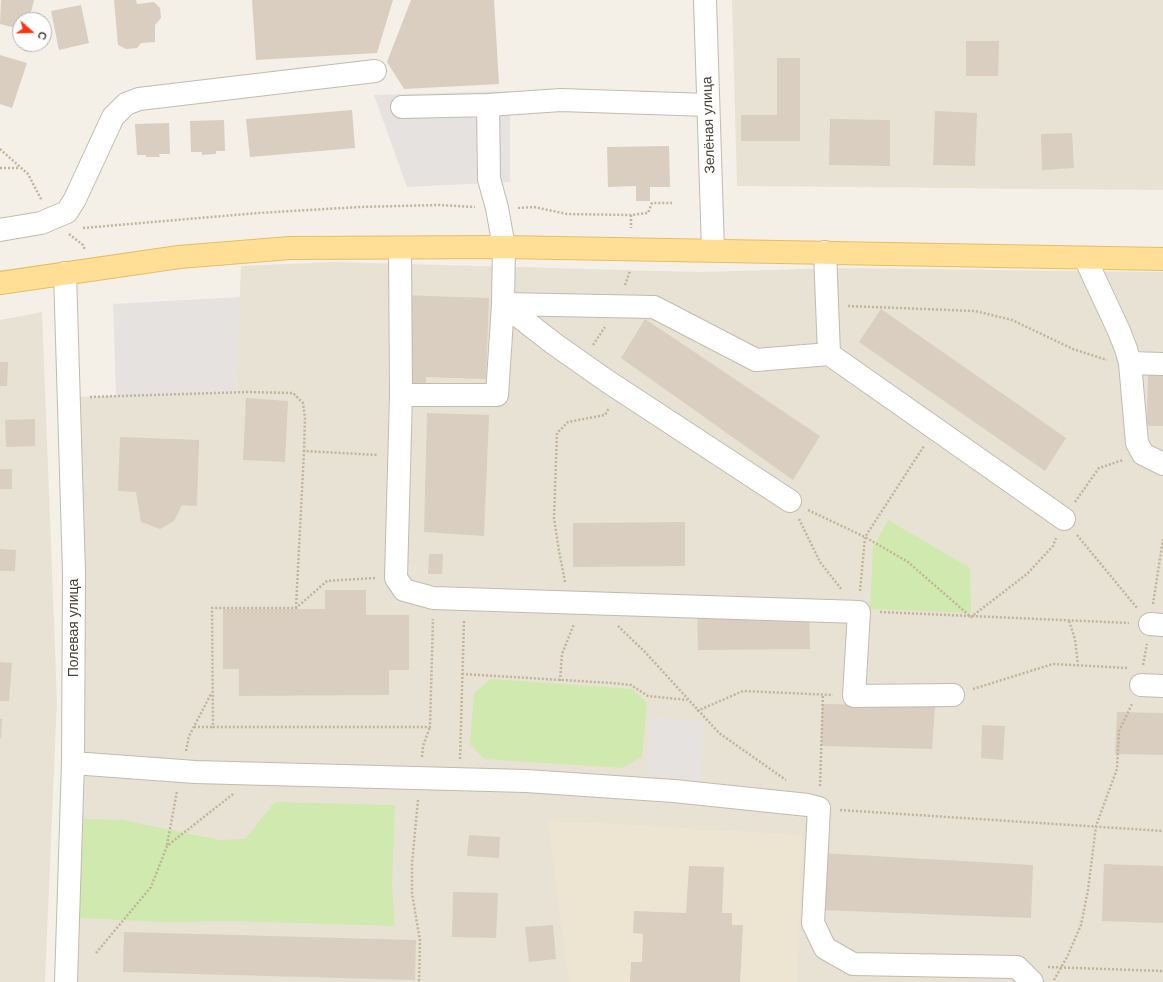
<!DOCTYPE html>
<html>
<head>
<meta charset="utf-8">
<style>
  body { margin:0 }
  #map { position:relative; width:1163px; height:982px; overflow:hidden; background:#f4f0e7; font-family:Arial,sans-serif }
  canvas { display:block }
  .north { position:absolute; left:12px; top:12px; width:40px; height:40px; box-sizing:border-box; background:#fff; border:1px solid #b5b3af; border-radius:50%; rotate:110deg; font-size:11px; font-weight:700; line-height:16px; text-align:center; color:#474036 }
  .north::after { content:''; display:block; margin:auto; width:14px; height:18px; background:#fe3314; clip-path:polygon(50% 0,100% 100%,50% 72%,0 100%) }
</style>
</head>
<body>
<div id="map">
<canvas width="1163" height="982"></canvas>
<div class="north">С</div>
</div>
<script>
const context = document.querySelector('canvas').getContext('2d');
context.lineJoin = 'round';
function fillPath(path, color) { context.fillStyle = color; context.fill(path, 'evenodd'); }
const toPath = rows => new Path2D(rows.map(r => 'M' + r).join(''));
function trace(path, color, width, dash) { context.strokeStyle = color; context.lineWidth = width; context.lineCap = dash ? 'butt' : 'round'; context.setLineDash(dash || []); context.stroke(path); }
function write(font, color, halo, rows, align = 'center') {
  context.font = font + ' Arial,sans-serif'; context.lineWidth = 3.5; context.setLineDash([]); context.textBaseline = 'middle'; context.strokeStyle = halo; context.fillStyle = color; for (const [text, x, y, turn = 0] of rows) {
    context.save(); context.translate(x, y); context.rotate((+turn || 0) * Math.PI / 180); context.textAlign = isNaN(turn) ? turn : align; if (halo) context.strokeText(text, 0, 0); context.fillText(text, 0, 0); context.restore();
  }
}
const residential = toPath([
  [732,0,1163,0,1163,190,737,186],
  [333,262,699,272,837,268,1163,272,1163,982,76,982,81,864,69,397,236,393,241,266],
  [42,312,57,699,45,982,0,982,0,320]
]);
const education = toPath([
  [548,820,803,835,797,982,569,982]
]);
const green = toPath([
  [888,520,970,568,971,613,870,609,873,548],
  [491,679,632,689,647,703,642,757,622,768,484,759,470,744,474,693],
  [275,802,395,805,392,885,395,926,231,921,163,922,79,918,83,819,123,820,219,840,245,839]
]);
const parking = toPath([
  [510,91,510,182,407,187,374,95],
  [241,297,236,393,116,397,113,304],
  [650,717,704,722,701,781,646,775]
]);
const building = toPath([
  [1,0,34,0,29,20,20,20,20,29,0,24],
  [114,0,136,0,137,4,154,2,160,8,161,18,155,25,155,42,141,43,137,48,126,49,118,45],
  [252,0,393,0,377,53,256,60],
  [411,0,494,0,499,84,404,89,387,62],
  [81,5,89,43,59,50,51,11],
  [966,41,999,41,998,76,966,76],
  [0,55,27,63,12,108,0,104],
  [777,58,800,58,800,141,741,141,741,115,777,115],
  [352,110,355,148,250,157,246,119],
  [935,111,977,113,975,166,933,165],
  [830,119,890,120,890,166,829,165],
  [224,120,225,151,216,151,216,154,202,155,202,152,191,152,190,121],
  [169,123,170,154,159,154,160,157,146,157,146,155,137,155,135,124],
  [1072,133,1074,168,1042,170,1041,134],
  [669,146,670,187,650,187,650,201,636,201,636,186,608,187,607,147],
  [402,295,489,298,486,379,426,377,426,391,412,390,412,377,403,377],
  [881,309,1066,438,1045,471,859,342],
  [645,319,820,436,793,480,621,358],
  [0,362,8,362,7,386,0,386],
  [1148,365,1163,365,1163,426,1147,426],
  [246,398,288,401,285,462,243,460],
  [427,413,489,415,484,536,424,532],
  [35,419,35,446,6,447,5,420],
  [120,437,199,440,197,506,182,505,174,521,160,529,141,522,136,492,118,491],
  [0,469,12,469,12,489,0,489],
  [685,522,685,566,573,567,573,523],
  [0,549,16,550,15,571,0,571],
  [429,554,443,554,442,574,428,574],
  [325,590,366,590,366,615,409,615,409,670,389,670,389,695,239,696,239,669,223,669,223,609,325,609],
  [809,605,810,649,698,650,697,607],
  [0,662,12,663,9,701,0,701],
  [822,704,935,706,932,749,821,746],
  [1117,712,1163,713,1163,755,1115,754],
  [0,719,2,719,1,738,0,738],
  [982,725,1005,726,1003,760,981,758],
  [469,835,500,837,499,858,467,856],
  [822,853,1033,865,1031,918,820,910],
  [1104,864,1163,866,1163,923,1102,921],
  [689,866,724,867,722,913,732,913,732,925,743,925,740,982,630,982,631,962,642,962,643,934,633,933,634,911,686,913],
  [453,892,498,893,496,938,452,937],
  [553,925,556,959,529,962,525,927],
  [124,932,416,940,415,980,123,972]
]);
const path = toPath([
  [0,149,28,174,42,201],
  [0,168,20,168],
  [518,208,534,207,567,214,631,215,648,213,652,203,672,203],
  [631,215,631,228],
  [83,228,258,213,359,207,438,205,475,207],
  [69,234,83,245,85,250],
  [625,285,630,271],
  [848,306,975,311,1012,320,1073,349,1107,360],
  [593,345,605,327],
  [90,397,248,392,293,393,303,403,305,418,304,451,378,455],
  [1075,502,1099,468,1123,460],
  [808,510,865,537,908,562,971,617,1027,574,1053,546,1056,538],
  [799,519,820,562,842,590],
  [1077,535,1137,608],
  [375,578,327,581,296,608,212,608,213,727,430,727,433,619],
  [565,582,559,551,554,518,557,433,568,422,605,415,609,408],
  [860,591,865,537,924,446],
  [1153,604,1163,539],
  [296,608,304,451],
  [880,612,1129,623],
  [1069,621,1075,639,1078,665],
  [618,626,645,652,719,733,786,780],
  [1143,665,1147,644],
  [462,674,612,683,631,685,648,696,687,700],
  [560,681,562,654,574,624],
  [973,689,1053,664,1128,668],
  [697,711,743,691,833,695],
  [194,727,213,727],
  [186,751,189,736,211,694],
  [422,757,423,746,430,727],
  [460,759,464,620],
  [820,786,823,694],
  [418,800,412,863,412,893,420,941,419,982],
  [840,810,1163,831],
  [167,845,177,791],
  [96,953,151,887,167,846,233,794],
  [1048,967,1163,971],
  [1054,980,1067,957,1081,925,1088,890,1096,826,1117,769,1119,731,1132,704]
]);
const minor = toPath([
  [705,0,713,250],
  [488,105,489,179,497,208,504,247,503,304,654,307,756,360,829,354],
  [402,107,488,105,561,100,708,105],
  [0,230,41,223,67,212,75,199,113,117,126,104,139,99,375,71],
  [400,248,401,395,396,578,404,590,433,598,859,612,854,696,953,695],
  [825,252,829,354,1064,519],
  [1085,258,1119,331,1126,349,1130,363,1137,443,1143,454,1163,464],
  [65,273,74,573,73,763,66,982],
  [503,304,553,343,607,381,790,501],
  [1130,363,1163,364],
  [401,395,497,395,503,304],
  [1150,624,1163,625],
  [1141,685,1163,686],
  [73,763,195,772,526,781,674,791,808,805,819,808,813,923,825,948,853,964,1017,967,1032,982]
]);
const major = toPath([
  [0,283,179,257,290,248,504,247,1163,259]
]);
const streetNames = [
  ["Зелёная улица",709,125,-92],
  ["Полевая улица",74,628,-90]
];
fillPath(residential, '#e8e2d5');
fillPath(education, '#ede5d1');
fillPath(green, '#d0e9af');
fillPath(parking, '#e5e2df');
fillPath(building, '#d9cebf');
trace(minor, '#c3baac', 24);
trace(major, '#e6bd63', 24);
trace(path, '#c2b39a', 2.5, [2, 2]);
trace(minor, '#fff', 22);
trace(major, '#ffdf95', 22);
write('14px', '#474036', '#fff', streetNames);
</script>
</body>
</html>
